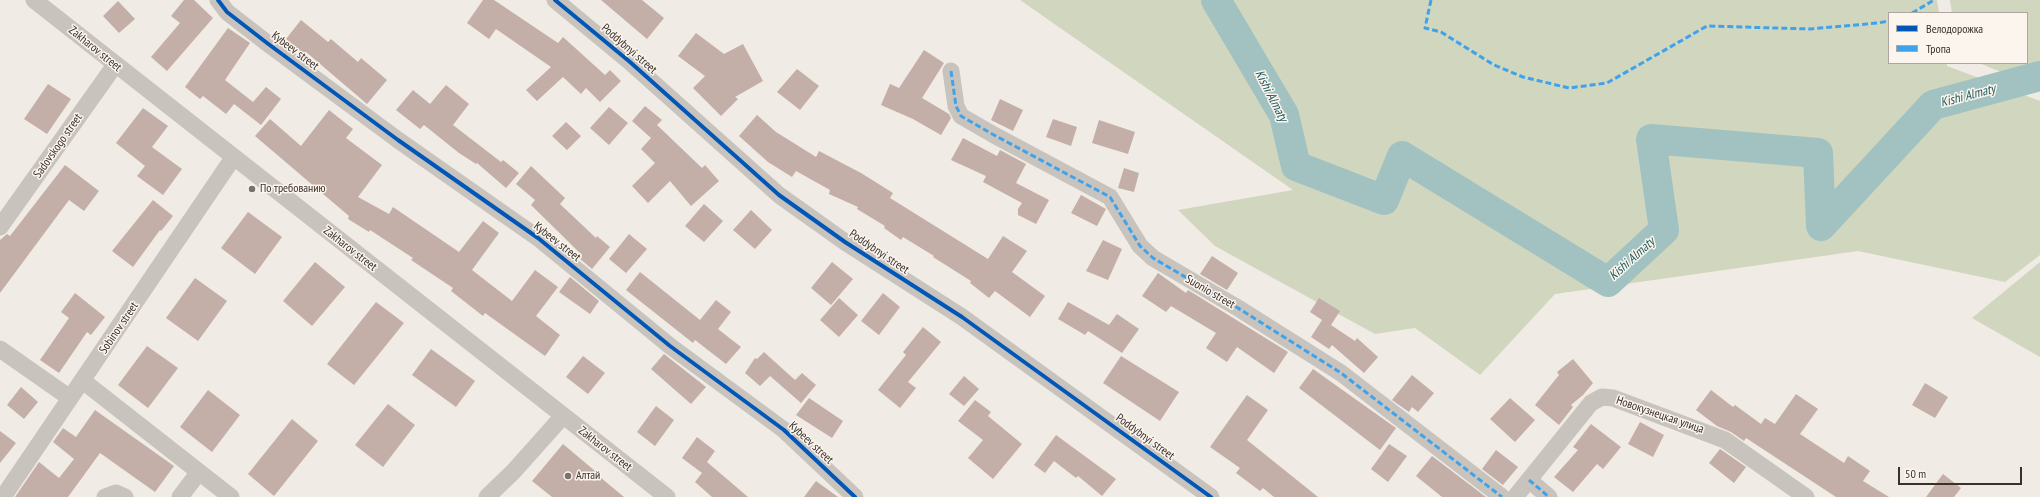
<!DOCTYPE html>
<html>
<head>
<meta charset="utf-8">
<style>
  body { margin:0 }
  #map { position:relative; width:2040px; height:497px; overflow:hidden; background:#f0ebe5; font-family:"PT Sans Narrow",sans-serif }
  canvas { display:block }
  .legend { position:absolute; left:1888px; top:12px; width:140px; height:52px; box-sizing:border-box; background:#fbf5ee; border:1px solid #aea6a0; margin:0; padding:5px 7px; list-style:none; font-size:12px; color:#3b302b }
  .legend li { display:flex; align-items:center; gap:8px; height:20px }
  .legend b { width:20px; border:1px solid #aea6a0 }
  .scale { position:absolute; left:1898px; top:467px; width:124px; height:18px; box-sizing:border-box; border:2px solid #3b302b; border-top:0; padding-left:5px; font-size:12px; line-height:14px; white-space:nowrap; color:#3b302b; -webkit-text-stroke:3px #fbf5ee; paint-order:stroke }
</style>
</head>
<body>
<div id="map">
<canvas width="2040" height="497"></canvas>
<ul class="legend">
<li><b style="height:5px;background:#0057b8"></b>Велодорожка</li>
<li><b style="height:5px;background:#3fa3eb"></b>Тропа</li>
</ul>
<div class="scale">50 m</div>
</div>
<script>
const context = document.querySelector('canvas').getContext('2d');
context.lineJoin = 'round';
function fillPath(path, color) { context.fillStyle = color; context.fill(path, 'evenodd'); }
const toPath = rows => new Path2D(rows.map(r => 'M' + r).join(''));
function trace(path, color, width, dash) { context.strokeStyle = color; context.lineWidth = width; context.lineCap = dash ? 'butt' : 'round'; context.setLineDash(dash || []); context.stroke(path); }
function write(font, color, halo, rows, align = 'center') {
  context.font = font + ' "PT Sans Narrow",sans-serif'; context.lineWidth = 3; context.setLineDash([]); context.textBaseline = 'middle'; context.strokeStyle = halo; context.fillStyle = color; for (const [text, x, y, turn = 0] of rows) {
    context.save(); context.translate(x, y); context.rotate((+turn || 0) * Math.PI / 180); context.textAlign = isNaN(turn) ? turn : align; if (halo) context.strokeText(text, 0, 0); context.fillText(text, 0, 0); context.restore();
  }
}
const green = toPath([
  [1020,0,1937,0,1939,13,1889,13,1889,63,1947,63,1947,66,2040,101,2040,255,2005,282,1858,251,1555,294,1480,375,1415,328,1375,334,1215,246,1178,210,1293,190],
  [1950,0,2040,0,2040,88,1979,63,2027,63,2027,13,1952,13],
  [2040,262,2040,357,1972,318]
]);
const river = toPath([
  [1216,0,1284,115,1296,166,1384,200,1402,156,1608,282,1664,230,1651,139,1818,153,1821,226,1933,105,2040,76]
]);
const building = toPath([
  [184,0,194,0,213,18,167,71,151,57,180,23,171,16],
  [483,0,494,0,558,43,563,37,605,75,610,70,621,81,600,102,586,88,581,94,563,77,537,101,526,90,551,67,496,29,489,39,467,23],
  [601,0,642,0,664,18,647,39],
  [118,1,135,19,119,33,103,16],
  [301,20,328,42,331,39,358,62,361,58,387,80,367,104,306,52,304,54,286,39],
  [228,28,250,43,225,80,253,102,266,87,281,99,261,125,234,104,226,114,203,96,200,99,185,87],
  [696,33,724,54,743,44,763,81,735,97,738,99,721,116,693,88,705,76,678,56],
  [924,50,944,63,922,98,949,114,951,118,941,135,913,119,881,105,890,84,899,88],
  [797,69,819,86,800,110,777,92],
  [48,84,71,99,47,134,24,119],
  [446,85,469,104,453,125,501,162,503,160,519,173,506,188,477,163,476,164,459,153,424,125,420,129,396,110,413,90,430,104],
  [1000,99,1023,110,1013,131,991,120],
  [645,106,662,120,657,125,702,168,705,165,719,181,691,206,670,181,648,203,632,186,655,163,641,149,651,138,632,121],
  [609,107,628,123,609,145,590,128],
  [143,108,168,126,152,147,182,169,163,195,137,176,145,166,116,143],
  [329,110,353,129,346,138,382,165,358,197,389,214,393,207,459,252,483,221,499,233,472,270,512,301,535,270,558,287,536,316,560,335,545,356,485,313,483,316,451,291,453,288,411,260,413,258,370,230,369,232,348,219,349,216,255,136,270,119,301,146],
  [757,115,776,132,816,157,819,151,861,173,893,193,890,198,988,259,1003,236,1027,251,1012,272,1045,296,1030,317,995,291,989,298,970,283,971,281,933,257,934,256,903,237,901,240,884,228,885,226,857,209,858,207,829,194,830,190,796,171,792,177,768,162,739,136],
  [1053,119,1077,127,1071,146,1046,137],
  [1099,120,1135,132,1128,154,1092,143],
  [566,122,581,136,567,150,552,136],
  [963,138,997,156,1000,150,1026,164,1016,183,1049,200,1036,224,1018,215,1018,209,1022,203,983,182,986,176,951,160],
  [65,165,99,191,84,211,69,200,0,293,0,240,7,234,10,236],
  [531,166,565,198,560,204,596,238,597,236,610,247,592,269,579,258,582,255,531,205,535,200,516,184],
  [1124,168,1139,173,1134,192,1118,188],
  [1081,195,1106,209,1097,226,1071,213],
  [153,200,173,216,161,231,160,230,133,267,112,251],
  [704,204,723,221,704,242,685,226],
  [751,210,772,230,755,249,733,230],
  [248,212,282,237,255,274,221,248],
  [629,234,647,249,626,273,609,259],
  [1103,240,1122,249,1108,280,1086,271],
  [1212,256,1238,273,1227,290,1200,274],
  [315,262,345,287,312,326,283,301],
  [832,262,853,279,831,305,811,288],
  [640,272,700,320,716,300,731,312,718,329,741,347,726,364,695,340,693,343,626,290],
  [1158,273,1186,293,1188,290,1288,352,1274,373,1237,347,1227,362,1206,348,1216,333,1171,306,1166,312,1142,296],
  [570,277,599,301,590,314,559,292],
  [195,278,227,301,198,341,166,318],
  [75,293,105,317,91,335,87,332,59,373,40,360,69,318,61,312],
  [883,293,900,307,879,335,861,321],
  [839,298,858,315,839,337,820,320],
  [1319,298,1340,311,1331,325,1355,341,1357,338,1378,357,1364,373,1332,345,1329,349,1311,337,1322,320,1310,312],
  [376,302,404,323,354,385,327,364],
  [1068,302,1109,325,1117,314,1139,329,1122,353,1088,331,1085,335,1058,319],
  [923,327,941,342,908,382,916,388,900,408,878,390,906,355,903,352],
  [147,346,178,368,148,408,118,385],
  [431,349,475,381,456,407,412,375],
  [764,352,795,380,802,373,816,385,801,403,770,376,760,386,745,373,755,358,757,359],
  [664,354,706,387,691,404,651,369],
  [583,356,605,373,588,394,566,377],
  [1121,356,1179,392,1160,421,1103,383],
  [1573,359,1593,383,1583,395,1571,405,1573,407,1559,425,1535,405,1559,375,1557,372],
  [1313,369,1396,428,1380,450,1299,388],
  [1412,375,1434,393,1418,412,1412,407,1409,412,1392,400],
  [964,376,979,389,964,406,949,394],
  [1925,383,1948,397,1935,418,1912,405],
  [21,387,38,402,24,419,7,405],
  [208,390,240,415,212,452,180,427],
  [1711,390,1733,407,1735,405,1761,424,1765,418,1775,424,1796,394,1818,409,1800,434,1844,463,1848,456,1870,471,1863,481,1889,497,1836,497,1746,438,1744,441,1731,432,1717,426,1696,410],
  [1247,395,1268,410,1247,440,1318,497,1274,497,1263,488,1260,491,1236,473,1240,468,1210,447],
  [809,398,843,421,832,438,796,415],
  [1510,398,1535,420,1515,442,1490,419],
  [975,400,991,412,988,416,1022,444,993,479,968,458,983,440,958,421],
  [388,404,415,425,383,467,355,445],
  [656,406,674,420,655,446,637,432],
  [95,410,174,466,155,492,100,453,68,497,15,497,39,462,59,478,74,459,53,442,63,428,76,437],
  [292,419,318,441,274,496,248,474],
  [1640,422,1664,435,1653,457,1628,444],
  [1591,424,1621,447,1603,469,1597,464,1573,492,1554,477,1578,450,1573,447],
  [0,431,16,443,0,463],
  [1056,435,1116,479,1102,496,1078,476,1076,478,1054,461,1045,473,1034,465],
  [697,437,715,451,707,462,748,497,712,497,695,482,702,473,682,458],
  [563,444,601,476,600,477,624,497,552,497,532,481],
  [1389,444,1407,456,1388,482,1371,469],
  [1720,449,1746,467,1734,483,1709,463],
  [1496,450,1518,467,1503,485,1482,469],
  [1432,456,1486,497,1442,497,1416,476],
  [1943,474,1961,488,1954,497,1926,497],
  [816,481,838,497,804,497]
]);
const minor = toPath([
  [34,0,667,497],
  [218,0,227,12,267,43,398,140,538,238,670,346,784,430,855,497],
  [555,0,630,62,779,195,845,242,962,317,1211,497],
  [951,71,956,106,961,116,994,135,1110,197,1140,246,1153,258,1238,308,1341,373,1502,497],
  [0,227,115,65],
  [0,349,70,398],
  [83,381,231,497],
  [1529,480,1549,497],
  [3,497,233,158],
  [105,497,116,493,125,497],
  [180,497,199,472],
  [487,497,513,472,563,416],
  [1515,497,1591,403,1602,397,1613,398,1725,440,1806,497]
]);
const quiet = toPath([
  [1431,0,1425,28,1441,32,1494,65,1523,77,1569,88,1607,83,1707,26,1810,29,1878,23,1889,21],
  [1912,13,1934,0],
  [951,71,956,106,961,116,994,135,1110,197,1140,246,1153,258,1238,308,1341,373,1502,497],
  [1529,480,1549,497]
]);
const cycleway = toPath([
  [218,0,227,12,267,43,398,140,538,238,670,346,784,430,855,497],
  [555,0,630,62,779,195,845,242,962,317,1211,497]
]);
const markers = [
  [252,189,4,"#7a716c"],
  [568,476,4,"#7a716c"]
];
const streetNames = [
  ["Zakharov street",95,49,39],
  ["Poddybnyi street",629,49,41],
  ["Kybeev street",295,51,37],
  ["Sadovskogo street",58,146,-55],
  ["Kybeev street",557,242,38],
  ["Zakharov street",350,249,38],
  ["Poddybnyi street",879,252,34],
  ["Suonio street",1210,292,30],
  ["Sobinov street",119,328,-56],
  ["Новокузнецкая улица",1660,415,19],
  ["Poddybnyi street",1145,437,36],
  ["Kybeev street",811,443,43],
  ["Zakharov street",605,449,38]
];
const poiNames = [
  ["По требованию",260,189],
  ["Алтай",576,476]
];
const waterNames = [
  ["Kіshі Almaty",1271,96,63],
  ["Kіshі Almaty",1968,96,-15],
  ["Kіshі Almaty",1632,259,-42]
];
fillPath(green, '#d1d6bf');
trace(river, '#a1c2c1', 30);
fillPath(building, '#c3afa7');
trace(minor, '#c9c3be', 17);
trace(quiet, '#3fa3eb', 3, [6, 3]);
trace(cycleway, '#0057b8', 4);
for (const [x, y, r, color] of markers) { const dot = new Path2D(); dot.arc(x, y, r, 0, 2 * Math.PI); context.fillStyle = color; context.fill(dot); trace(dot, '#fbf5ee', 1.5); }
write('12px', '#3b302b', '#fbf5ee', streetNames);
write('12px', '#3b302b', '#fbf5ee', poiNames, 'left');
write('italic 13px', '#1f5a5e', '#fbf5ee', waterNames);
</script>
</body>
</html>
